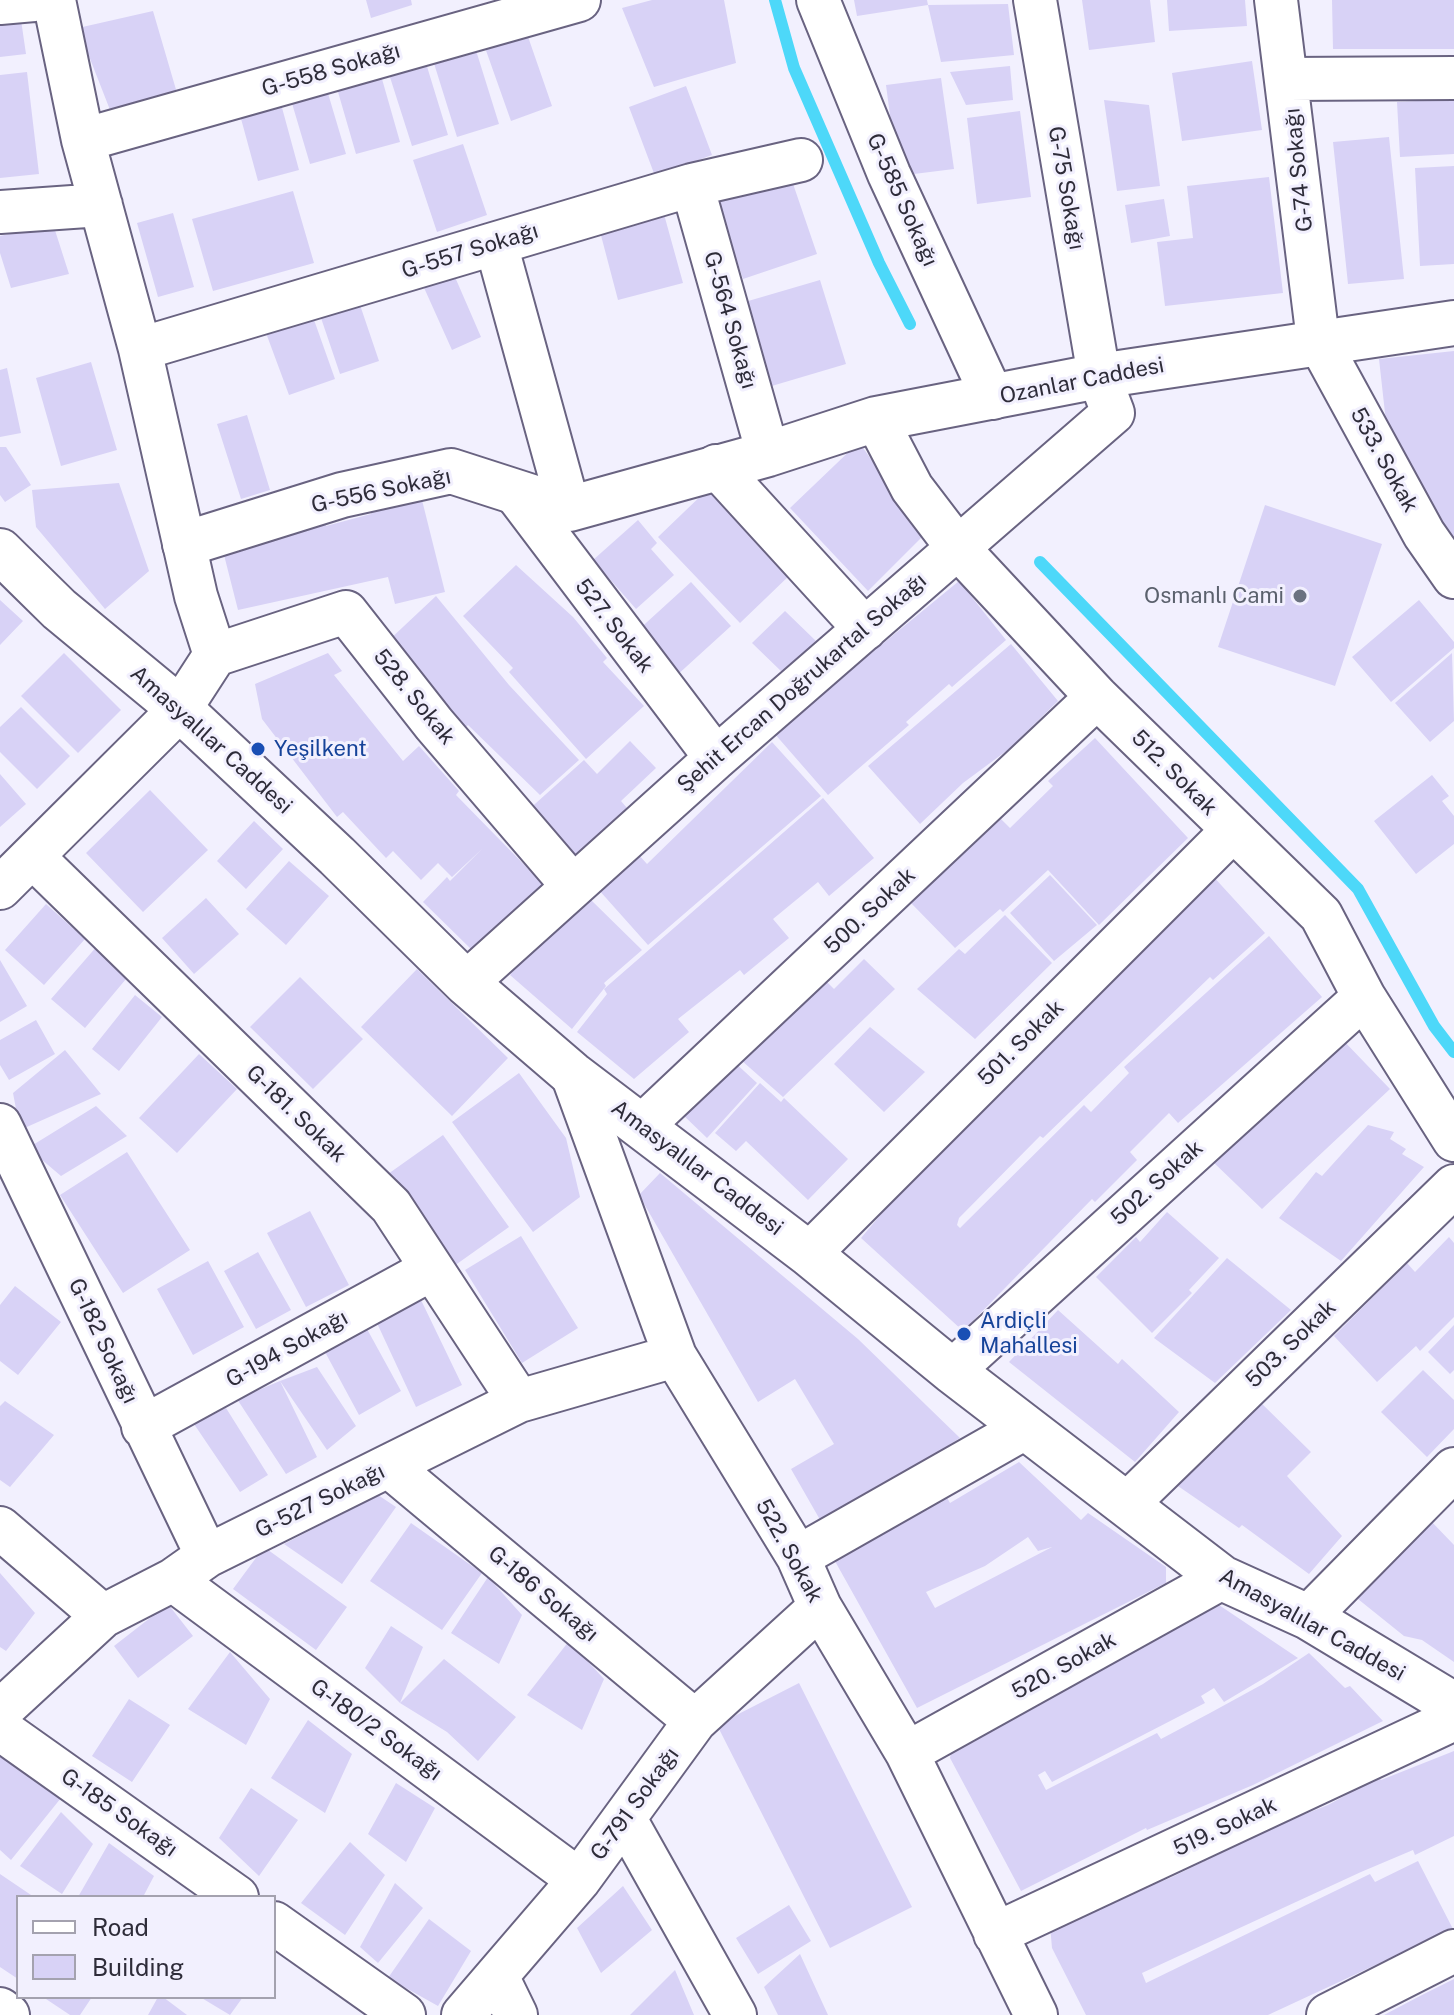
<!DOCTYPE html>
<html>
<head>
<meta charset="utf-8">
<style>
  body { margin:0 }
  #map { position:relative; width:1454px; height:2015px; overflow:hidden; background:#f2f0fe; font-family:"Public Sans",sans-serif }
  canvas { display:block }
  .legend { position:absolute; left:16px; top:1895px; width:260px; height:104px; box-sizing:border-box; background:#f2f0fe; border:2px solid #a4a2af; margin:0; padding:10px 14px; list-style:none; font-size:24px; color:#2e2c39 }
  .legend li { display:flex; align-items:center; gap:16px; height:40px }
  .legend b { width:40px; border:2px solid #a4a2af }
</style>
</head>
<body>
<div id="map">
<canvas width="1454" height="2015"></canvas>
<ul class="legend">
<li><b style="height:10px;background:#fff"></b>Road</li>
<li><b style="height:22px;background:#d8d2f6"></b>Building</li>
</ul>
</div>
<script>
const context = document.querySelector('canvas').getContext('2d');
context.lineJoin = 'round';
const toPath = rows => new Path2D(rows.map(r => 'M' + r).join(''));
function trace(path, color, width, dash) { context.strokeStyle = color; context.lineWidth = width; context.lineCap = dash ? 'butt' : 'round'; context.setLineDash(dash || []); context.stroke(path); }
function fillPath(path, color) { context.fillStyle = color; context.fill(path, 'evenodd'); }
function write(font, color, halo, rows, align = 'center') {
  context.font = font + ' "Public Sans",sans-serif'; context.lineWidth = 6; context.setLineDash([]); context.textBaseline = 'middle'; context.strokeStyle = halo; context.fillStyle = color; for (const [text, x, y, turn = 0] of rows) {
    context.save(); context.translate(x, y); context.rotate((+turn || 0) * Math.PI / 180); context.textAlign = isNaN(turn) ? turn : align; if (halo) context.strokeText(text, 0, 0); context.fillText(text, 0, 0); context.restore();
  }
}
const stream = toPath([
  [775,0,794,68,879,263,910,324],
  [1040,562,1358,889,1434,1026,1454,1052]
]);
const building = toPath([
  [366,0,411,0,412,5,371,18],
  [652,0,724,0,736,63,654,87,622,8],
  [854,0,927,0,928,5,857,16],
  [1082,0,1150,0,1155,42,1089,50],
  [1167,0,1245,0,1247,26,1169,31],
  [1332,0,1454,0,1454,49,1333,49],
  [1008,4,1014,55,941,62,928,5],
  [153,11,177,93,112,115,78,28],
  [20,13,26,54,0,57,0,16],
  [525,28,552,106,511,121,483,42],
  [474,44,499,124,457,137,432,57],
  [425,60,448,135,412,146,388,71],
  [1252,61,1262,130,1182,141,1172,73],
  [1010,66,1013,100,966,105,950,72],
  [27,72,39,174,0,178,0,75],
  [380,72,400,142,356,154,336,85],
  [941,78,954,169,898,176,886,85],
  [686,86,712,155,655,176,629,107],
  [327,90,346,154,310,164,291,100],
  [1454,99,1454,154,1400,157,1397,102],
  [1104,100,1149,105,1160,186,1117,191],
  [281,104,299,170,258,181,240,115],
  [1020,111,1031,197,977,204,967,118],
  [1389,137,1404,279,1348,284,1333,142],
  [463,144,487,215,437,232,413,160],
  [1454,166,1454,264,1420,266,1415,168],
  [789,172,817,254,743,279,715,196],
  [1269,177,1283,293,1165,306,1157,242,1193,238,1187,186],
  [293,191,314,263,213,291,192,219],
  [1164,199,1170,236,1131,243,1125,205],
  [662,207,683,283,618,300,598,224],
  [173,213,194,287,158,297,137,223],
  [53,224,69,274,11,288,0,253,0,236],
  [455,277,481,337,452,350,421,281],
  [820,280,846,364,765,388,738,304],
  [359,302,379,361,340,374,320,315],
  [313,317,335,379,289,395,266,333],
  [1454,351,1454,541,1452,542,1387,431,1379,359],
  [91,362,117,450,61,466,36,378],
  [7,368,21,433,0,437,0,370],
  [247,415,270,490,241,499,217,424],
  [859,442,924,535,868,591,790,508],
  [0,447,6,447,31,485,5,502,0,495],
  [119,483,149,571,105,609,36,527,32,490],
  [709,488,792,573,740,623,658,537],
  [421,496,445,592,395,604,388,577,238,610,222,547,325,523,326,526,371,514,369,509],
  [1265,505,1382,544,1335,686,1218,647],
  [638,520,657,543,651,549,674,575,636,609,593,560],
  [516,565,573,617,607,658,603,662,644,706,586,759,509,672,513,668,463,616],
  [959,581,1006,640,952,687,949,684,906,722,909,725,828,795,774,733],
  [691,582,731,626,675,677,635,633],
  [436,596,509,685,579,760,540,795,468,725,464,729,387,642],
  [0,600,23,621,0,645],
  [1419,600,1454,642,1454,648,1391,702,1352,657],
  [785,611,816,641,783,673,752,643],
  [1011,644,1058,701,1009,749,963,783,920,824,868,766],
  [64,653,121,710,78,753,21,696],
  [328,653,342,671,334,675,403,761,419,746,459,791,456,795,544,885,472,950,423,902,447,877,450,881,482,849,452,877,438,863,421,880,393,851,386,858,343,812,337,817,262,719,255,684],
  [1452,653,1454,721,1430,742,1395,703],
  [21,707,70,756,37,789,0,752,0,727],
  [1095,738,1188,838,1099,925,1048,870,1003,912,1000,909,955,948,911,903,1001,819,1010,828,1053,786,1048,781],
  [630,741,656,768,621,801,627,808,570,860,526,812,584,760,597,774],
  [772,742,821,796,648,945,598,889,638,854,647,864],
  [0,774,26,804,0,827],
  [1432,775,1449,796,1442,801,1454,816,1454,844,1416,874,1374,821],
  [150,790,208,850,143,912,86,853],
  [823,798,874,858,829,896,818,882,773,919,789,938,744,975,740,970,678,1019,689,1032,634,1079,577,1032,607,994,604,989],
  [254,821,283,849,246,889,217,861],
  [289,861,329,896,286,945,246,909],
  [1211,874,1265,933,1213,980,1210,977,1043,1138,1040,1136,959,1218,957,1225,960,1228,1084,1105,1091,1112,1129,1073,1124,1067,1269,936,1322,997,1178,1123,1169,1113,1130,1152,1137,1160,1095,1202,1092,1199,963,1331,861,1238,915,1174,917,1176,1120,967,1123,970,1167,928,1163,924],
  [1050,875,1097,925,1054,961,1010,913],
  [206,898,239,934,194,974,162,938],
  [590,899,642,950,604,983,606,986,572,1029,510,975,550,923,557,930],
  [46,904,85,939,44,985,5,950],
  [1005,915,1052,963,975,1039,917,989,959,949,965,954],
  [98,945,131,973,85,1028,51,999],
  [864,959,895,989,783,1097,733,1053,818,973,834,989],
  [0,960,27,1006,0,1022],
  [417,969,508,1058,452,1116,361,1027],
  [300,977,363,1039,313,1089,250,1027],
  [135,995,162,1017,119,1071,92,1049],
  [36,1020,55,1054,9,1080,0,1065,0,1040],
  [870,1027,925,1072,884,1112,834,1064],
  [1341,1038,1390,1089,1262,1209,1211,1160],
  [65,1050,101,1094,20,1130,13,1093],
  [199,1054,237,1089,177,1153,139,1118],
  [731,1059,757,1083,707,1138,681,1113],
  [519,1073,566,1138,580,1197,533,1232,452,1122],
  [760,1083,781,1102,784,1098,848,1159,808,1200,746,1141,736,1151,715,1133],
  [96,1106,127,1136,61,1176,28,1148],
  [1368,1125,1394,1132,1390,1139,1406,1149,1402,1154,1424,1167,1341,1261,1279,1218,1316,1172,1322,1176],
  [443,1135,509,1227,454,1266,388,1174],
  [127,1152,190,1250,123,1293,60,1195],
  [660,1173,858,1339,960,1438,823,1525,791,1469,834,1444,795,1379,758,1402,639,1195],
  [310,1211,349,1285,306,1307,267,1233],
  [1167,1212,1219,1258,1189,1290,1192,1293,1152,1333,1096,1277,1136,1237,1140,1242],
  [521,1236,578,1328,522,1363,465,1270],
  [1449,1237,1454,1243,1454,1317,1420,1351,1416,1346,1377,1382,1334,1336,1407,1263,1415,1272],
  [258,1252,291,1310,256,1329,224,1271],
  [1227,1258,1291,1310,1215,1383,1154,1338],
  [208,1261,244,1327,193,1355,157,1289],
  [15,1286,61,1322,18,1375,0,1361,0,1305],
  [421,1300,462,1385,416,1407,376,1321],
  [1058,1310,1118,1364,1122,1359,1179,1412,1135,1462,1009,1362],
  [1454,1325,1454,1370,1450,1374,1428,1352],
  [367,1329,401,1391,359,1415,325,1352],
  [317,1367,356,1426,327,1450,280,1381],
  [1423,1370,1454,1400,1454,1429,1427,1457,1381,1412],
  [280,1381,317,1457,286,1474,237,1399],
  [1255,1397,1311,1452,1287,1476,1342,1536,1309,1574,1242,1525,1239,1528,1175,1484],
  [5,1401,54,1435,10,1487,0,1480,0,1406],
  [226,1408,268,1475,240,1492,194,1424],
  [1019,1462,1081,1520,1088,1513,1166,1567,1166,1583,917,1708,831,1554,945,1494,950,1503],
  [1028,1537,1038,1551,1052,1547,935,1608,926,1592,985,1566],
  [378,1495,396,1507,342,1584,284,1544],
  [1429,1519,1454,1545,1454,1662,1422,1640,1404,1636,1353,1595,1393,1553,1398,1557],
  [411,1523,482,1573,442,1630,370,1581],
  [264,1547,347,1607,316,1650,233,1589],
  [0,1573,35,1613,6,1651,0,1647],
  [488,1577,522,1615,499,1664,451,1633],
  [1213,1601,1298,1658,1224,1702,1214,1688,1201,1696,1205,1703,1052,1782,1045,1771,1038,1775,1046,1790,1157,1733,1161,1739,1210,1713,1263,1684,1309,1653,1345,1688,1350,1686,1383,1721,1253,1785,1147,1830,1146,1828,1021,1891,950,1758,952,1746],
  [168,1604,193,1636,138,1678,114,1646],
  [391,1626,423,1647,400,1703,444,1659,516,1717,478,1761,447,1732,400,1703,365,1668],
  [569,1641,604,1679,582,1730,527,1695],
  [230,1652,270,1699,246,1745,188,1709],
  [799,1683,912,1907,830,1948,717,1725],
  [129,1699,170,1725,132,1782,92,1756],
  [308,1720,352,1754,325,1813,271,1778],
  [0,1748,61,1798,11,1860,0,1850],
  [1454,1751,1454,1836,1415,1855,1413,1850,1361,1872,1142,1973,1146,1983,1370,1874,1375,1882,1418,1861,1453,1929,1268,2015,1086,2015,1052,1948,1050,1925,1170,1878,1275,1826,1328,1805,1379,1777,1381,1780],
  [396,1783,435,1808,406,1862,368,1834],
  [251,1788,298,1820,259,1876,219,1838],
  [61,1812,93,1844,62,1894,20,1866],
  [350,1842,385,1875,345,1935,301,1903],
  [109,1843,154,1876,143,1897,78,1897],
  [0,1874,34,1897,18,1897,18,1979,0,1967],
  [395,1883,423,1908,378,1963,360,1947],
  [623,1886,652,1930,601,1973,577,1928],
  [789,1905,811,1941,758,1974,736,1938],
  [429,1919,471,1951,438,2006,388,1978],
  [800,1954,828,2015,778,2015,764,1987],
  [675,1970,694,2015,630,2015],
  [1454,1979,1454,2015,1384,2015,1420,1996],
  [43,1997,92,1997,80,2015,70,2015],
  [158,1997,163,1997,187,2015,148,2015],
  [200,1997,243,1997,230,2015]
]);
const minor = toPath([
  [818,0,889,174,993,398],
  [1276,0,1318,340,1424,534,1454,577],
  [0,3,34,0],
  [1288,79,1454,78],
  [83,140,579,0],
  [692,185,768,454],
  [0,212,101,205],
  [496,244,569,509],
  [140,349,692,185,801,160],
  [876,419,912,488,957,547,1097,697,1321,915,1364,997,1454,1140],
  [716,466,865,629],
  [514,491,716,758],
  [215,655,346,612,434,724,573,886],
  [34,858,391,1206,519,1401],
  [0,888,180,709,215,655,196,596,140,349,83,140,54,0],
  [466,983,716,758,1113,413,1099,376,1035,0],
  [572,1074,675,1356,798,1557,820,1607,907,1753,1036,2015],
  [0,1125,207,1556],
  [643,1125,1097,697],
  [809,1254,1232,831],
  [952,1371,1364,997],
  [143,1427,430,1270],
  [390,1467,695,1721],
  [1128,1503,1454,1186],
  [0,1528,103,1616],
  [798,1557,1025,1428],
  [173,1580,579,1880],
  [1308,1617,1454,1469],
  [0,1711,103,1616,173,1580,207,1556,519,1401,675,1356],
  [0,1729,237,1897],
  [907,1753,1222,1578],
  [625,1819,735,2015],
  [274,1923,404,2015],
  [995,1934,1454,1719],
  [497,1976,516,2015],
  [0,2009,8,2015],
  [463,2015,579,1880,695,1721,820,1607],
  [1328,2015,1454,1951]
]);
const tertiary = toPath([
  [185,544,342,495,451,471,569,509,768,454,876,419,1099,376,1454,323]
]);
const secondary = toPath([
  [0,551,59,609,180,709,337,856,466,983,572,1074,809,1254,952,1371,1222,1578,1308,1617,1454,1705]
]);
const markers = [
  [1300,596,8,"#6b7280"],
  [258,749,8,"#1a4fb4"],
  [964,1334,8,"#1a4fb4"]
];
const streetNames = [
  ["G-558 Sokağı",331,70,-16],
  ["G-74 Sokağı",1299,170,-96],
  ["G-75 Sokağı",1066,188,80],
  ["G-585 Sokağı",902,200,66],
  ["G-557 Sokağı",470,251,-17],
  ["G-564 Sokağı",730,320,74],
  ["Ozanlar Caddesi",1082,381,-11],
  ["533. Sokak",1384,460,61],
  ["G-556 Sokağı",381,491,-12],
  ["527. Sokak",614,626,52],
  ["Şehit Ercan Doğrukartal Sokağı",802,683,-41],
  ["528. Sokak",414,697,51],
  ["Amasyalılar Caddesi",211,740,42],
  ["512. Sokak",1174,773,45],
  ["500. Sokak",870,911,-43],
  ["501. Sokak",1021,1043,-45],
  ["G-181. Sokak",296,1114,44],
  ["Amasyalılar Caddesi",697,1168,37],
  ["502. Sokak",1157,1183,-42],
  ["G-182 Sokağı",103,1341,65],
  ["503. Sokak",1291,1344,-44],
  ["G-194 Sokağı",287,1349,-29],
  ["G-527 Sokağı",320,1501,-26],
  ["522. Sokak",789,1551,61],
  ["G-186 Sokağı",543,1594,40],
  ["Amasyalılar Caddesi",1312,1625,29],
  ["520. Sokak",1064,1666,-29],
  ["G-180/2 Sokağı",376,1730,36],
  ["G-791 Sokağı",635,1804,-54],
  ["G-185 Sokağı",119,1813,35],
  ["519. Sokak",1225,1827,-25]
];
const worshipNames = [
  ["Osmanlı Cami",1284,596]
];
const transitNames = [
  ["Yeşilkent",274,749],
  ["Ardiçli",980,1321],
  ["Mahallesi",980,1346]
];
trace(stream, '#4dd8f9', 12);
fillPath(building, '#d8d2f6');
trace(minor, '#696381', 46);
trace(tertiary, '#696381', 48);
trace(secondary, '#696381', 48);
trace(minor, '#fff', 42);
trace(tertiary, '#fff', 44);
trace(secondary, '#fff', 44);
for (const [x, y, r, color] of markers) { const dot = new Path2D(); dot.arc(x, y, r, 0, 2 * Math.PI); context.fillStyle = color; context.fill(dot); trace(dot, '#f2f0fe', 3); }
write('22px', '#2e2c39', '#f2f0fe', streetNames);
write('22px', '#5b616d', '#f2f0fe', worshipNames, 'right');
write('22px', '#164399', '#f2f0fe', transitNames, 'left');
</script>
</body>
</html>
